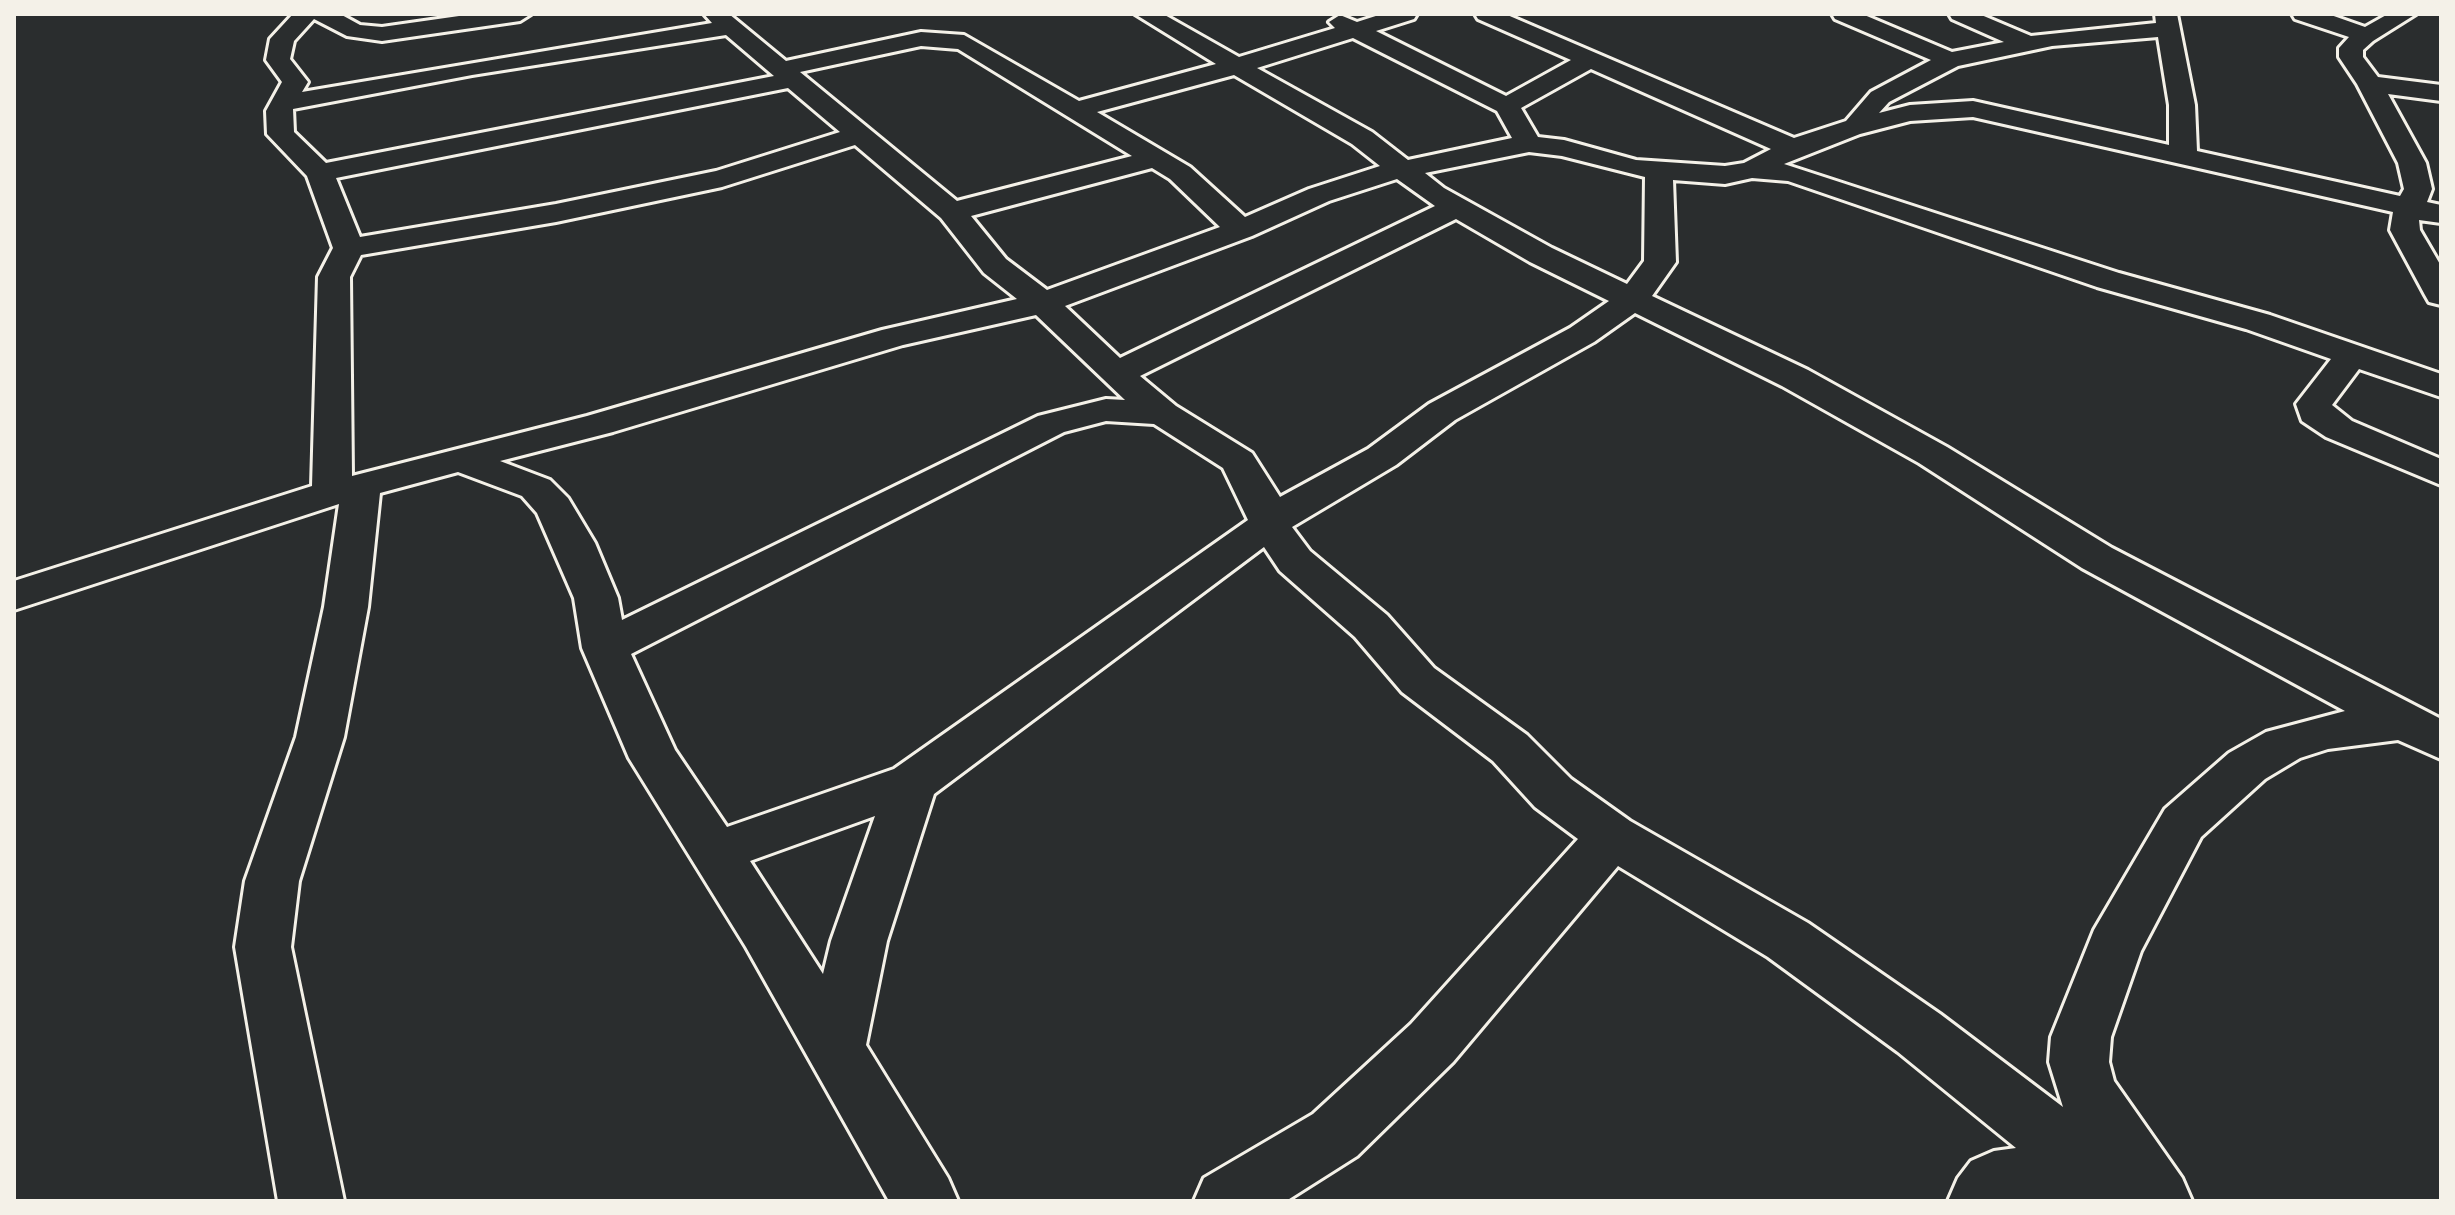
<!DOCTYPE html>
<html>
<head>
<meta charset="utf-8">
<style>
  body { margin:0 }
  #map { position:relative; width:2455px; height:1215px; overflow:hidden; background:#2a2d2e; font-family:"Patrick Hand",sans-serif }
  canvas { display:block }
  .frame { position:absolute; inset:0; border:16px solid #f4f1e8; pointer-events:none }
</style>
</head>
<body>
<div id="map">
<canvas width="2455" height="1215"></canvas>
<div class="frame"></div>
</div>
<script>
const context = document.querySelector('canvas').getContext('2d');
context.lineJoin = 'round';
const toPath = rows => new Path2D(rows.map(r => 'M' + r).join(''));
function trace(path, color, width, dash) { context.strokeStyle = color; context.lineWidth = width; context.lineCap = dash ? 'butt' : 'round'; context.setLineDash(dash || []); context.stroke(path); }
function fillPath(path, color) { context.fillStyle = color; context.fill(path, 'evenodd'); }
const minor = toPath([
  [293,14,340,14,360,25,382,27,473,14,531,14,520,21,382,41,347,36,314,19,294,41,290,59,308,82,302,92,712,23,704,14,729,14,786,61,921,32,964,35,1079,101,1216,64,1135,14,1163,14,1239,57,1335,28,1329,22,1340,15,1357,22,1382,14,1417,14,1414,19,1376,31,1506,96,1571,60,1478,19,1475,14,1505,14,1794,138,1846,121,1871,92,1931,60,1835,19,1832,14,1862,14,1952,52,2004,42,1952,19,1949,14,1979,14,2031,36,2156,23,2155,14,2177,14,2195,105,2197,151,2400,196,2404,189,2398,163,2357,84,2339,57,2339,48,2349,37,2295,19,2292,14,2328,14,2365,27,2388,14,2416,14,2373,41,2363,50,2363,57,2378,77,2441,85,2441,101,2388,94,2426,163,2432,189,2427,202,2441,205,2441,223,2419,220,2420,230,2441,266,2441,305,2429,302,2425,295,2390,230,2393,212,1973,117,1910,121,1860,134,1784,164,2119,273,2270,315,2441,374,2441,397,2359,369,2332,405,2352,421,2441,459,2441,485,2326,437,2302,421,2296,404,2331,359,2246,329,2097,287,1788,181,1752,178,1725,184,1673,180,1676,262,1652,296,1808,370,1947,447,2112,548,2441,719,2441,759,2398,740,2328,749,2300,758,2265,779,2201,837,2141,951,2111,1037,2109,1062,2114,1081,2182,1178,2192,1201,1948,1201,1958,1178,1971,1161,1994,1151,2016,1148,1898,1052,1768,957,1618,866,1453,1062,1357,1156,1286,1201,1194,1201,1204,1178,1313,1114,1411,1024,1578,839,1535,807,1493,761,1402,692,1355,637,1280,571,1264,547,934,794,887,941,866,1045,948,1178,958,1201,889,1201,746,947,629,758,582,648,574,598,537,513,522,496,458,472,380,493,368,607,344,737,299,881,291,947,344,1201,278,1201,235,947,245,881,296,737,324,607,339,504,14,610,14,581,312,486,318,277,333,248,307,176,267,134,266,111,282,82,266,60,270,39,293,14],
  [726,35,774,76,326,163,294,132,293,109,472,75,726,35],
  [2158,37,2169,105,2169,145,1973,101,1910,105,1879,113,1889,102,1958,66,2052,46,2158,37],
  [1353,38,1497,111,1512,138,1408,160,1372,132,1257,68,1353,38],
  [921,46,958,49,1132,156,957,201,800,72,921,46],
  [1591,69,1771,149,1744,163,1725,166,1636,160,1564,140,1538,137,1521,108,1591,69],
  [1234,75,1352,144,1380,166,1309,189,1245,217,1190,167,1097,112,1234,75],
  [788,88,840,132,716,171,556,204,360,237,336,178,788,88],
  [855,145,941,218,984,273,1017,299,882,330,587,416,352,476,350,277,361,255,556,222,722,187,855,145],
  [1529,152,1562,156,1645,177,1644,261,1627,284,1552,248,1444,188,1425,173,1529,152],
  [1152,168,1170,179,1220,227,1047,290,1006,259,971,216,1152,168],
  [1397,179,1435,206,1120,358,1065,306,1252,236,1329,201,1397,179],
  [1456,219,1530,262,1609,301,1570,328,1429,404,1368,449,1280,497,1252,453,1176,406,1140,376,1456,219],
  [1635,313,1782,386,1919,463,2082,568,2345,711,2266,732,2229,753,2165,809,2094,930,2051,1037,2049,1062,2063,1107,1940,1014,1808,923,1630,821,1571,779,1527,735,1434,668,1387,615,1310,551,1292,527,1396,465,1455,420,1594,342,1635,313],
  [1036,315,1125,400,1106,399,1038,416,622,620,618,598,595,543,568,498,550,480,500,461,613,432,903,345,1036,315],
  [1106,421,1154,424,1223,468,1248,520,894,769,727,827,675,750,631,654,1064,432,1106,421],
  [875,816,831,941,823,974,750,861,875,816]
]);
trace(minor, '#f4f1e8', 6);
fillPath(minor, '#2a2d2e');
</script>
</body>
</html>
